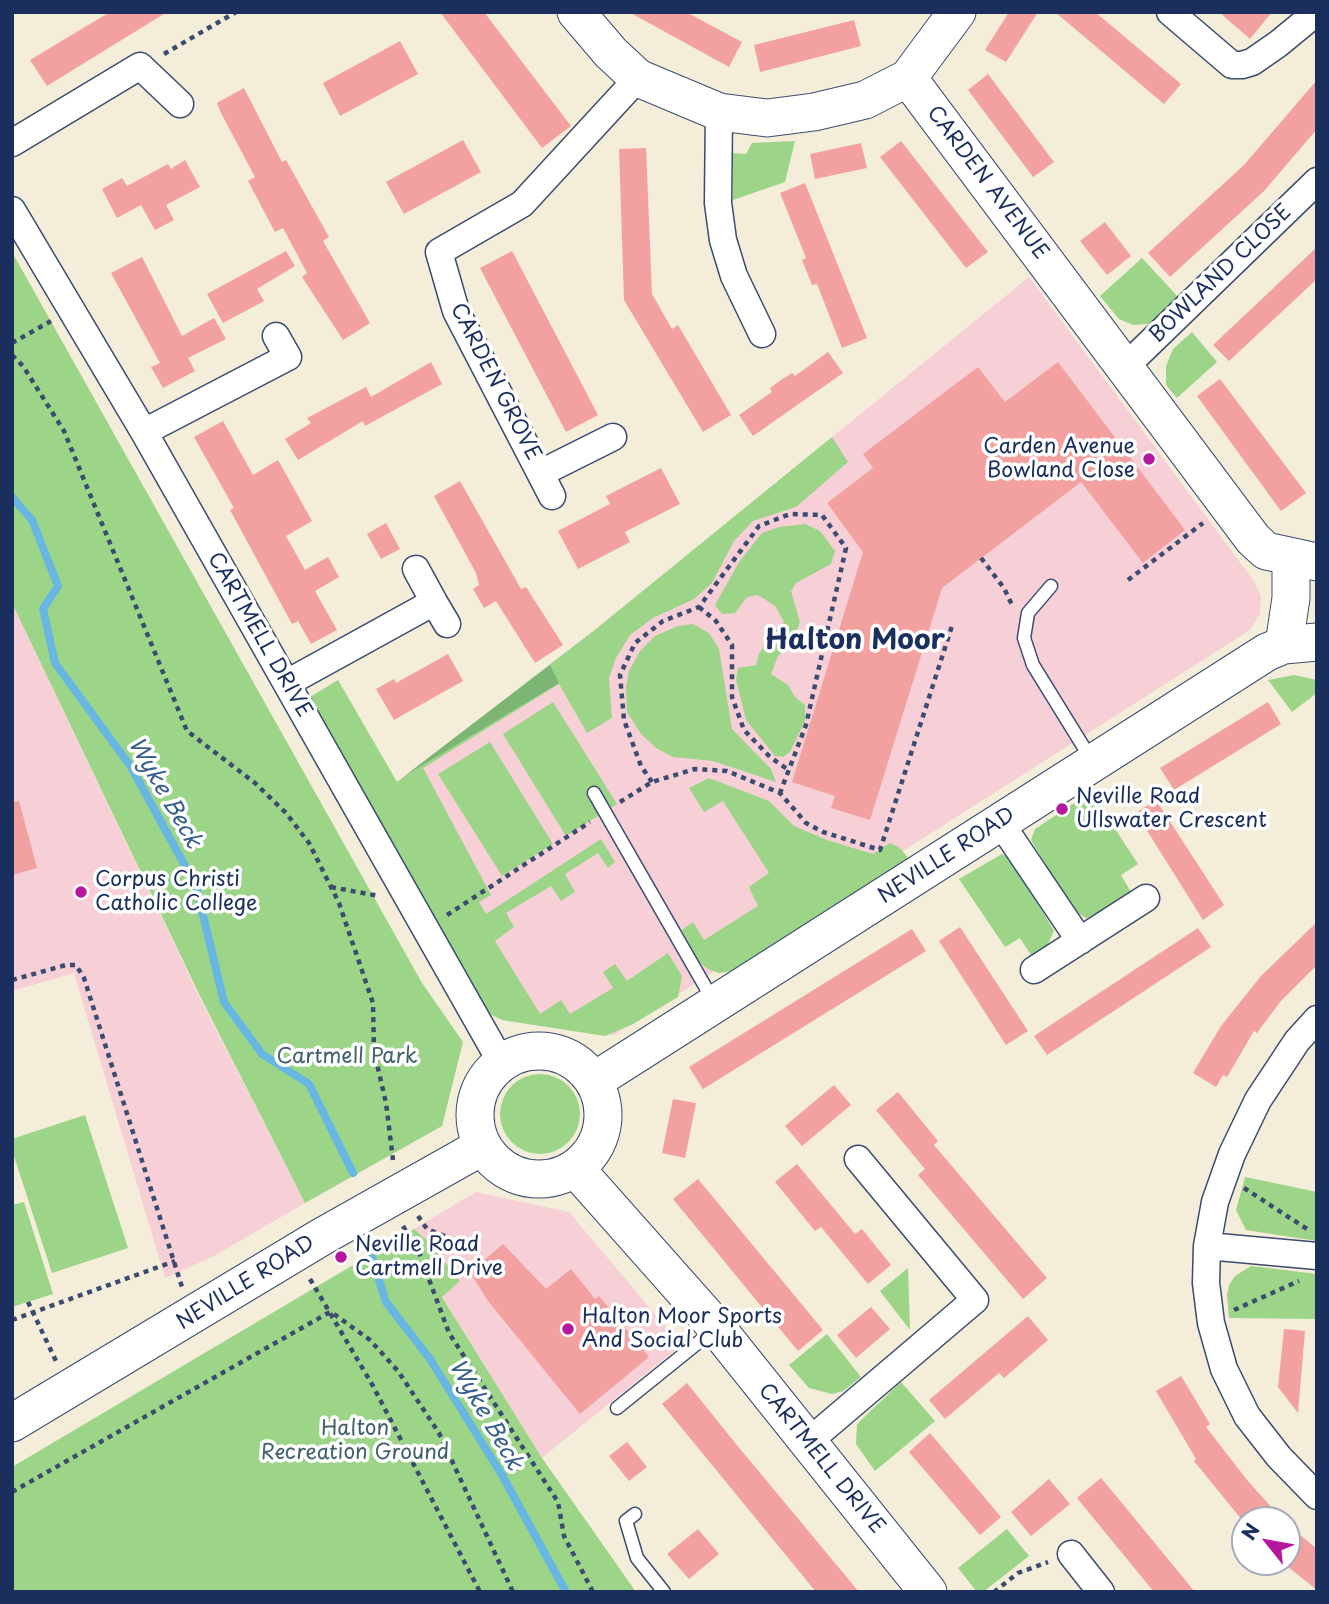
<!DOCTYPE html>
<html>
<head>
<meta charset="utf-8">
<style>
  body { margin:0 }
  #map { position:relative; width:1329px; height:1604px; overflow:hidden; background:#f3edd9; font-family:"Playpen Sans",sans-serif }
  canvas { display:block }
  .frame { position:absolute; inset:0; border:14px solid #1b2f5e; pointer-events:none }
  .north { position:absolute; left:1231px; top:1506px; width:70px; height:70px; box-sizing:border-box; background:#fff; border:2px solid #a4acbf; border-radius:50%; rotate:301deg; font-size:19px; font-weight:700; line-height:28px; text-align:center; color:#1b2f5e }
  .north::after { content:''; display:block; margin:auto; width:24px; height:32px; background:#b5179e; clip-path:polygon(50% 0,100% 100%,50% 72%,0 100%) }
</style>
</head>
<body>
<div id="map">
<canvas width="1329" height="1604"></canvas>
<div class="frame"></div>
<div class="north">N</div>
</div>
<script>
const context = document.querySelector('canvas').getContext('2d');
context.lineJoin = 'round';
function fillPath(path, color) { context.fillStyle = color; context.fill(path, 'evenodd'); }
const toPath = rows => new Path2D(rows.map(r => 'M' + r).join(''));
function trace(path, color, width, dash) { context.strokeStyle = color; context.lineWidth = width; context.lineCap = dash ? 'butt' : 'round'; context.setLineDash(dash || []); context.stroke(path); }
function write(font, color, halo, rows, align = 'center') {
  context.font = font + ' "Playpen Sans",sans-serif'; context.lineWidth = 7; context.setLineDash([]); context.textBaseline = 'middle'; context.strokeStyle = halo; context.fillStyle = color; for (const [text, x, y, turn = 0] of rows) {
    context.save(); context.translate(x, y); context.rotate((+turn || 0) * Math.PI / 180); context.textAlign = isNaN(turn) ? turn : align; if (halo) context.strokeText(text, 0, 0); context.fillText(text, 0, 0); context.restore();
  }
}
const built = toPath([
  [1029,277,1253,580,1261,596,1260,614,1250,630,614,1035,490,1014,367,805,596,629],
  [12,603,200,998,305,1203,214,1256,165,1278,74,973,12,991],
  [476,1192,569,1212,681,1345,542,1458,442,1296,459,1281,427,1239,414,1229]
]);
const green = toPath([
  [795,141,785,182,733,200,733,153,746,154,752,143],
  [12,252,422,983,463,1042,442,1126,305,1203,201,998,12,603],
  [1142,258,1180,299,1161,318,1148,324,1133,325,1119,319,1100,296],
  [1192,332,1217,362,1177,398,1166,385,1166,366,1173,349],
  [832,437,848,462,796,507,753,521,734,541,712,583,694,599,653,618,630,635,616,658,609,678,612,718,587,733,559,684,423,768,491,895,479,902,486,914,601,839,615,862,608,868,598,853,565,874,575,892,561,901,551,886,506,913,514,927,495,941,540,1014,561,1000,570,1014,613,988,603,972,615,964,627,981,668,953,682,976,678,997,633,1024,605,1036,502,1020,490,1014,365,807,310,697,338,680,397,782,596,629],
  [805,524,820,531,835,551,831,564,796,583,791,591,800,622,794,638,778,656,771,674,788,685,795,697,805,705,805,721,790,752,783,757,775,756,746,720,736,680,738,668,756,665,759,654,768,638,784,622,775,606,758,595,747,597,735,613,722,614,715,605,739,562,762,533,779,527],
  [693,624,709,633,719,649,732,729,771,769,776,782,713,761,673,757,656,748,641,734,627,712,626,687,629,671,640,651,655,636,678,626],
  [1294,675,1317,680,1317,693,1292,712,1268,680],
  [553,702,617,804,566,836,503,734],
  [490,742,553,844,502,876,438,774],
  [709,778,769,801,794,826,827,840,873,854,890,843,900,848,909,859,731,971,719,973,708,969,698,961,682,930,693,922,704,940,758,906,749,887,769,873,723,801,704,812,689,788],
  [1091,792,1138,864,1121,875,1131,892,1093,916,1086,918,1073,910,1031,840,1035,829],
  [1002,854,1012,860,1054,931,1048,944,1031,955,1020,938,1005,947,959,879],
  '500 1114a40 40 0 1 1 80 0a40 40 0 1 1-80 0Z',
  [85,1115,128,1248,52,1273,12,1150,12,1139],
  [1245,1177,1317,1192,1317,1241,1246,1230,1236,1210],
  [24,1202,53,1294,12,1307,12,1205],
  [414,1229,426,1239,460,1281,442,1297,542,1458,636,1592,12,1592,12,1467],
  [1251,1266,1317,1274,1315,1319,1229,1318,1227,1295,1229,1285,1235,1276],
  [908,1268,910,1330,880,1291],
  [827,1334,861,1377,843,1391,832,1394,809,1388,789,1365],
  [901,1382,935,1421,875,1471,856,1444,857,1424],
  [1007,1529,1029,1556,983,1592,977,1592,958,1568]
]);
const forest = toPath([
  [550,665,559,683,406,775]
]);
const stream = toPath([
  [12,497,32,520,58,586,43,609,55,663,131,767,196,886,224,1002,262,1054,309,1084,353,1173],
  [372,1258,386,1302,430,1359,502,1475,566,1592]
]);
const building = toPath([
  [110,12,167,12,47,86,30,60],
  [440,12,484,12,571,126,542,148],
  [629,12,686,12,742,42,729,67],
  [1009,12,1038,12,1006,62,985,50],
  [1055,12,1095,12,1181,84,1164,104],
  [1219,12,1272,12,1250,39],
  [854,20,861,46,760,72,754,45],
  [400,41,418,74,340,116,323,83],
  [988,74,1054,162,1033,177,968,90],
  [1317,80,1317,129,1264,191,1170,277,1148,253,1244,165],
  [244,88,282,162,286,160,329,237,323,241,370,323,343,340,302,277,307,273,283,228,275,232,248,181,255,177,221,113,217,103],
  [463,140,481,172,404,214,386,182],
  [901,141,988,252,966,268,880,157],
  [861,143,867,168,815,179,810,154],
  [646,148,652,294,672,329,678,325,731,415,703,432,624,300,619,149],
  [185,160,200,187,166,205,174,220,155,230,141,205,117,218,102,189,122,178,127,186,168,164,171,169],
  [805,183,867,338,842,348,817,284,812,285,802,260,806,258,780,193],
  [1105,222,1131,256,1107,275,1080,241],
  [1317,247,1317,279,1229,361,1213,345],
  [286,251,295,266,257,289,264,301,223,323,207,294],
  [512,251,598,415,566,432,480,268],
  [142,257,182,336,214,318,226,339,188,358,195,371,163,388,151,367,160,363,111,273],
  [828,352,843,373,753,436,739,415,772,392,770,388,781,380,792,373,795,376],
  [431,362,442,384,365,426,363,421,298,460,285,439,311,423,307,418,366,387,371,397],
  [1058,362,1185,530,1143,563,1081,482,942,588,870,820,831,808,835,796,792,782,863,552,827,503,873,468,863,454,978,367,1005,402],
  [1220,379,1306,493,1281,511,1197,396],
  [223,421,253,475,278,460,312,521,286,536,305,570,328,557,339,577,315,591,337,630,311,644,298,621,292,624,230,510,234,508,194,437],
  [661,468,680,504,625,532,630,542,578,569,558,531,610,504,606,496],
  [460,481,521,589,526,587,563,645,535,663,496,601,484,608,473,589,479,585,476,573,434,496],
  [386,523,400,549,381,559,367,534],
  [448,654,463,681,394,720,376,689,394,679,396,683],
  [1268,702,1281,724,1174,790,1160,768],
  [1156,800,1224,905,1203,920,1136,813],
  [19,801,37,868,12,875,12,802],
  [1317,922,1317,965,1280,1002,1257,1033,1254,1031,1227,1077,1223,1075,1216,1087,1193,1073,1221,1026,1261,976],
  [960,927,1028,1031,1006,1045,939,941],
  [1198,928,1211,947,1047,1055,1034,1036],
  [912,929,926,951,703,1089,689,1067],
  [834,1085,851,1105,802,1146,785,1126],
  [898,1092,938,1141,934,1145,1047,1278,1023,1299,918,1175,925,1169,876,1110],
  [673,1099,696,1103,685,1158,662,1153],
  [797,1164,855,1234,862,1229,891,1265,868,1284,821,1227,815,1231,775,1182],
  [698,1179,823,1330,798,1351,673,1199],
  [503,1244,546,1289,571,1269,595,1299,599,1296,649,1357,580,1414,488,1301,470,1272],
  [871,1307,890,1329,856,1358,837,1335],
  [1028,1316,1048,1340,1004,1378,999,1373,945,1419,929,1400],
  [1284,1329,1305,1331,1298,1413,1278,1387],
  [1181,1376,1210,1424,1206,1427,1247,1480,1283,1520,1242,1520,1194,1461,1196,1459,1156,1391],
  [687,1383,736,1444,859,1592,816,1592,785,1554,662,1404],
  [930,1433,1001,1517,980,1535,909,1452],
  [627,1442,647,1467,629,1481,609,1456],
  [1101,1478,1117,1497,1195,1592,1154,1592,1077,1498],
  [1049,1479,1070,1504,1031,1536,1011,1512],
  [1287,1524,1317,1549,1317,1590,1287,1566],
  [698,1529,719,1554,689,1579,667,1554]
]);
const path = toPath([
  [164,54,236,12],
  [12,343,51,321],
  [12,355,23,366,64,431,187,731,255,783,286,813,309,843,339,903,373,1003,374,1051,386,1103,393,1160],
  [981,558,1004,588,1012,605],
  [1128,580,1203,523],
  [699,607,716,621,732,645,732,697,744,730,770,757,787,769],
  [652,782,641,766,624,720,620,675,635,643,663,621,699,607,759,526,790,514,822,515,846,548,806,725,780,793],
  [620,802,652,782,695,769,727,771,780,793,806,823,823,832,880,850,952,626],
  [331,887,379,896],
  [447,915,590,822],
  [12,980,66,965,76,965,84,978,182,1287],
  [1244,1188,1307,1229],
  [418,1216,427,1229,452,1239],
  [403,1226,420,1255,449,1333,558,1502,564,1536,593,1592],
  [310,1279,373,1386,480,1592],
  [28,1302,56,1361],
  [1234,1310,1299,1281],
  [334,1314,370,1340,398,1371,439,1433,513,1592],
  [12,1320,175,1261],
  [12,1492,330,1312],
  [994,1592,1018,1573,1048,1562]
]);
const lane = toPath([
  [1051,586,1028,613,1024,638,1033,665,1091,759],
  [594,793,714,1002],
  [617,1408,715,1329],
  [635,1514,626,1521,637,1558,664,1592]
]);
const street = toPath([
  [1170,12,1232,65,1242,65,1252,62,1278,44,1317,12],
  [719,112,718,203,723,240,734,276,762,334],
  [12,143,140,66,180,104],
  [12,210,144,432,501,1062],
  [1126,366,1317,181],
  [144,432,288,357,276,336],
  [541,473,613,437],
  [552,496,456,311,439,252,522,204,638,78],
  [434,602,447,624],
  [287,683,434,602,416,569],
  [1000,822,1080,941],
  [1034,970,1146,898],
  [1317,1019,1297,1041,1258,1100,1232,1154,1215,1202,1207,1246,1206,1283,1211,1323,1224,1369,1247,1416,1279,1457,1317,1496],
  [1207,1246,1317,1256],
  [808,1442,975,1300,858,1159],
  [1071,1554,1101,1592]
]);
const secondary = toPath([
  [576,12,611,53,638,78,719,112,767,118,814,112,865,100,908,78,1253,539,1266,551,1317,562],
  [908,78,957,12],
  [1284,645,1291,598,1291,559],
  '475 1115a64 64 0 1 1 128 0a64 64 0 1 1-128 0Z',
  [594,1081,1267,652,1284,645,1317,642],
  [575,1168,716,1327,928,1592],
  [12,1423,323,1236,483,1146]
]);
const markers = [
  [1149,459,7,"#b5179e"],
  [1062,809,7,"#b5179e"],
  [81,892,7,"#b5179e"],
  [341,1257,7,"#b5179e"],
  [568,1329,7,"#b5179e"]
];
const streetNames = [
  ["CARDEN AVENUE",987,183,53],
  ["BOWLAND CLOSE",1221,274,-44],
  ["CARDEN GROVE",495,382,63],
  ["CARTMELL DRIVE",259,635,60],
  ["NEVILLE ROAD",947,856,-33],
  ["NEVILLE ROAD",246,1283,-32],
  ["CARTMELL DRIVE",821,1459,51]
];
const poiNames = [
  ["Carden Avenue",1135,447,"right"],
  ["Bowland Close",1135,471,"right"],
  ["Neville Road",1076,797],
  ["Ullswater Crescent",1076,821],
  ["Corpus Christi",95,880],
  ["Catholic College",95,904],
  ["Neville Road",355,1245],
  ["Cartmell Drive",355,1269],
  ["Halton Moor Sports",582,1317],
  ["And Social Club",582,1341]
];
const parkNames = [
  ["Cartmell Park",347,1057],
  ["Halton",355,1429],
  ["Recreation Ground",355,1453]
];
const waterNames = [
  ["Wyke Beck",164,793,60],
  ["Wyke Beck",485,1415,60]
];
const districtNames = [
  ["Halton Moor",855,641]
];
fillPath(built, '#f6cfd7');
fillPath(green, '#9cd588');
fillPath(forest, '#7db674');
trace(stream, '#68b7e2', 8);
fillPath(building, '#f2a1a0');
trace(lane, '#3b4c70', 15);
trace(street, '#3b4c70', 29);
trace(secondary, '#3b4c70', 39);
trace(path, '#3b4c70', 4.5, [5, 5]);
trace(lane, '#fff', 12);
trace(street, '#fff', 26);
trace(secondary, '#fff', 37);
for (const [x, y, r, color] of markers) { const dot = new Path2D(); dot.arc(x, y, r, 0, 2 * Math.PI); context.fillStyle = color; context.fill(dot); trace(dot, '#fff', 2.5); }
write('21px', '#1b2f5e', '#fff', streetNames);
write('21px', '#1b2f5e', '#fff', poiNames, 'left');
write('21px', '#42616b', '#fff', parkNames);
write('italic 23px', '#365f8c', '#fff', waterNames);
write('bold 28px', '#1b2f5e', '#fff', districtNames);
</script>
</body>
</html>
